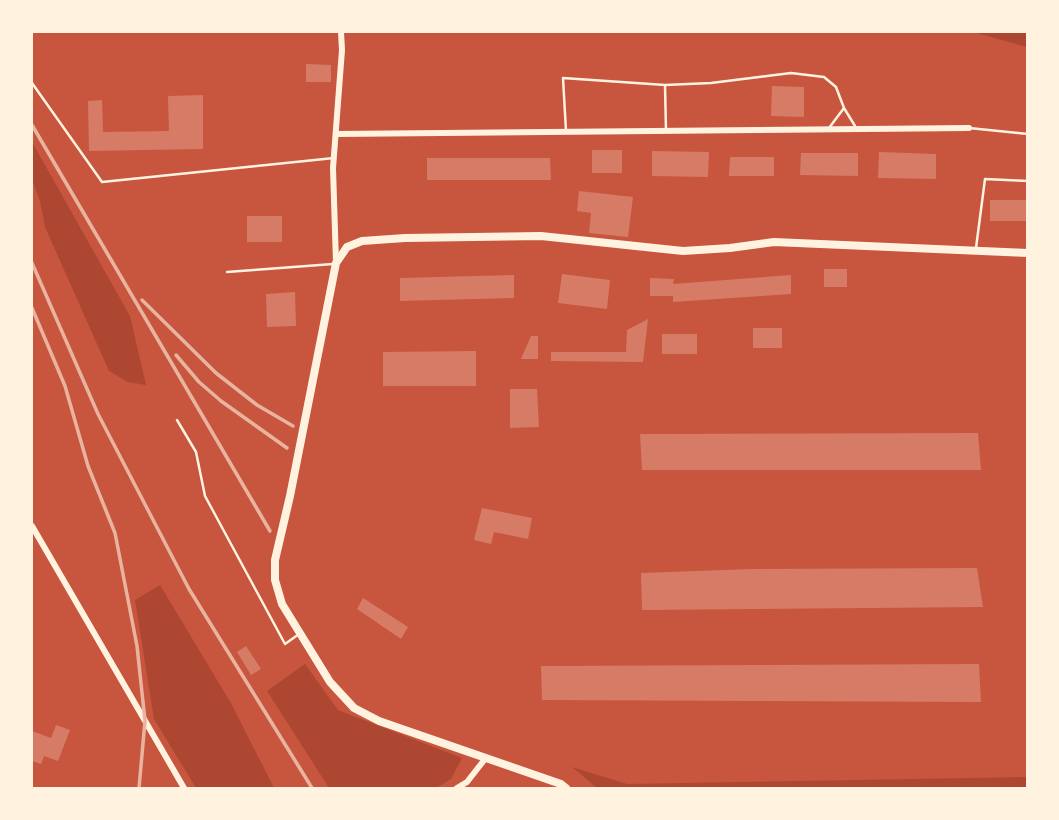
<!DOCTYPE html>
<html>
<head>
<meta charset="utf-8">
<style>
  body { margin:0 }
  #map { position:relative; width:1059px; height:820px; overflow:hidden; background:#c8553d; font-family:"Work Sans",sans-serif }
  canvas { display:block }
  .frame { position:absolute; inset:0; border:33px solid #fff3e0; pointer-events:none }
</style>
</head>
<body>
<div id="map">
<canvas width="1059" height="820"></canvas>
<div class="frame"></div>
</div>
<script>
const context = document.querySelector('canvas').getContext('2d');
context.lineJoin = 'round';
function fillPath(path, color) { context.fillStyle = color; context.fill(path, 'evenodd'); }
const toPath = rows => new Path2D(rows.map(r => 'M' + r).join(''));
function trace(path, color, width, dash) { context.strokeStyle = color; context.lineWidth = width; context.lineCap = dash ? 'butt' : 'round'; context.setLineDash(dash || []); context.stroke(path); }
const green = toPath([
  [973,32,1027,32,1027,47],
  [32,142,130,316,146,385,128,382,109,371,45,227,40,201,32,180],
  [160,585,232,705,274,788,196,788,154,719,135,600],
  [305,664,338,710,462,758,451,779,436,788,329,788,267,691],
  [572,767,627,784,1027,777,1028,788,597,788]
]);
const building = toPath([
  [306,64,331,65,331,82,306,82],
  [772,86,804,87,804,117,771,116],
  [203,95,203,149,89,151,88,101,102,100,103,132,169,131,168,96],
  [592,150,622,150,622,173,592,173],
  [652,151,709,152,708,177,652,176],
  [879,152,936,154,936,179,878,178],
  [801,153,858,153,858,176,800,175],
  [730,157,774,157,774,176,729,176],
  [427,158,550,158,551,180,427,180],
  [579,191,633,197,628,237,589,233,591,213,577,211],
  [990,200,1028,200,1028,221,990,221],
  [247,216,282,216,282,242,247,242],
  [824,269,847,269,847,287,824,287],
  [562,274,610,280,607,309,558,303],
  [514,275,514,298,400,301,400,278],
  [791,275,791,294,673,302,673,296,650,296,650,278,674,279,673,284],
  [295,292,296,326,267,327,266,294],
  [648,319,643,362,551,361,551,352,626,352,627,330],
  [753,328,782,328,782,348,753,348],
  [662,334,697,334,697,354,662,354],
  [531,336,538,336,538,359,521,359],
  [476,351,476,386,383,386,383,352],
  [510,389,537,389,539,427,510,428],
  [978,433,981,470,642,470,640,434],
  [482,508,532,518,528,539,494,532,491,544,474,540],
  [977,568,983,607,642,610,641,573,752,569],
  [363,598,408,627,401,639,357,609],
  [246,646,261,669,251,675,237,652],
  [979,664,981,702,542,700,541,666],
  [56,725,70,730,58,761,44,756,41,764,32,761,32,731,51,738]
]);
const service = toPath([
  [32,83,102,182,334,158],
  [665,85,666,131],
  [829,128,844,108,855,126],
  [969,128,1028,134],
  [566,131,563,78,665,85,711,83,791,73,824,77,836,87,844,108],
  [976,248,985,179,1028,181],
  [227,272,333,264],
  [177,420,196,452,205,496,285,644,299,634]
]);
const minor = toPath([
  [336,134,969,128],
  [336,263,333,168,342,50,341,32],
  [32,526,184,788],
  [457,788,467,782,485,759]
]);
const tertiary = toPath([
  [566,788,561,784,379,721,354,708,330,682,282,604,275,580,275,560,290,496,336,263,347,247,362,241,405,238,541,236,683,251,730,248,774,242,1028,253]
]);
const rail = toPath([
  [32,125,270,531],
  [32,263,98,414,189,589,312,788],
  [142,300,216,373,257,405,293,426],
  [32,308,65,386,88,466,115,533,137,646,145,721,139,788],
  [176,355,199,382,221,401,287,448]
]);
fillPath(green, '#ae4732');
fillPath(building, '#d67c66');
trace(service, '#fff3e0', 2.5);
trace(minor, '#fff3e0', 6);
trace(tertiary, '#fff3e0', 8);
trace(rail, '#e9b49f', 3.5);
</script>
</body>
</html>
